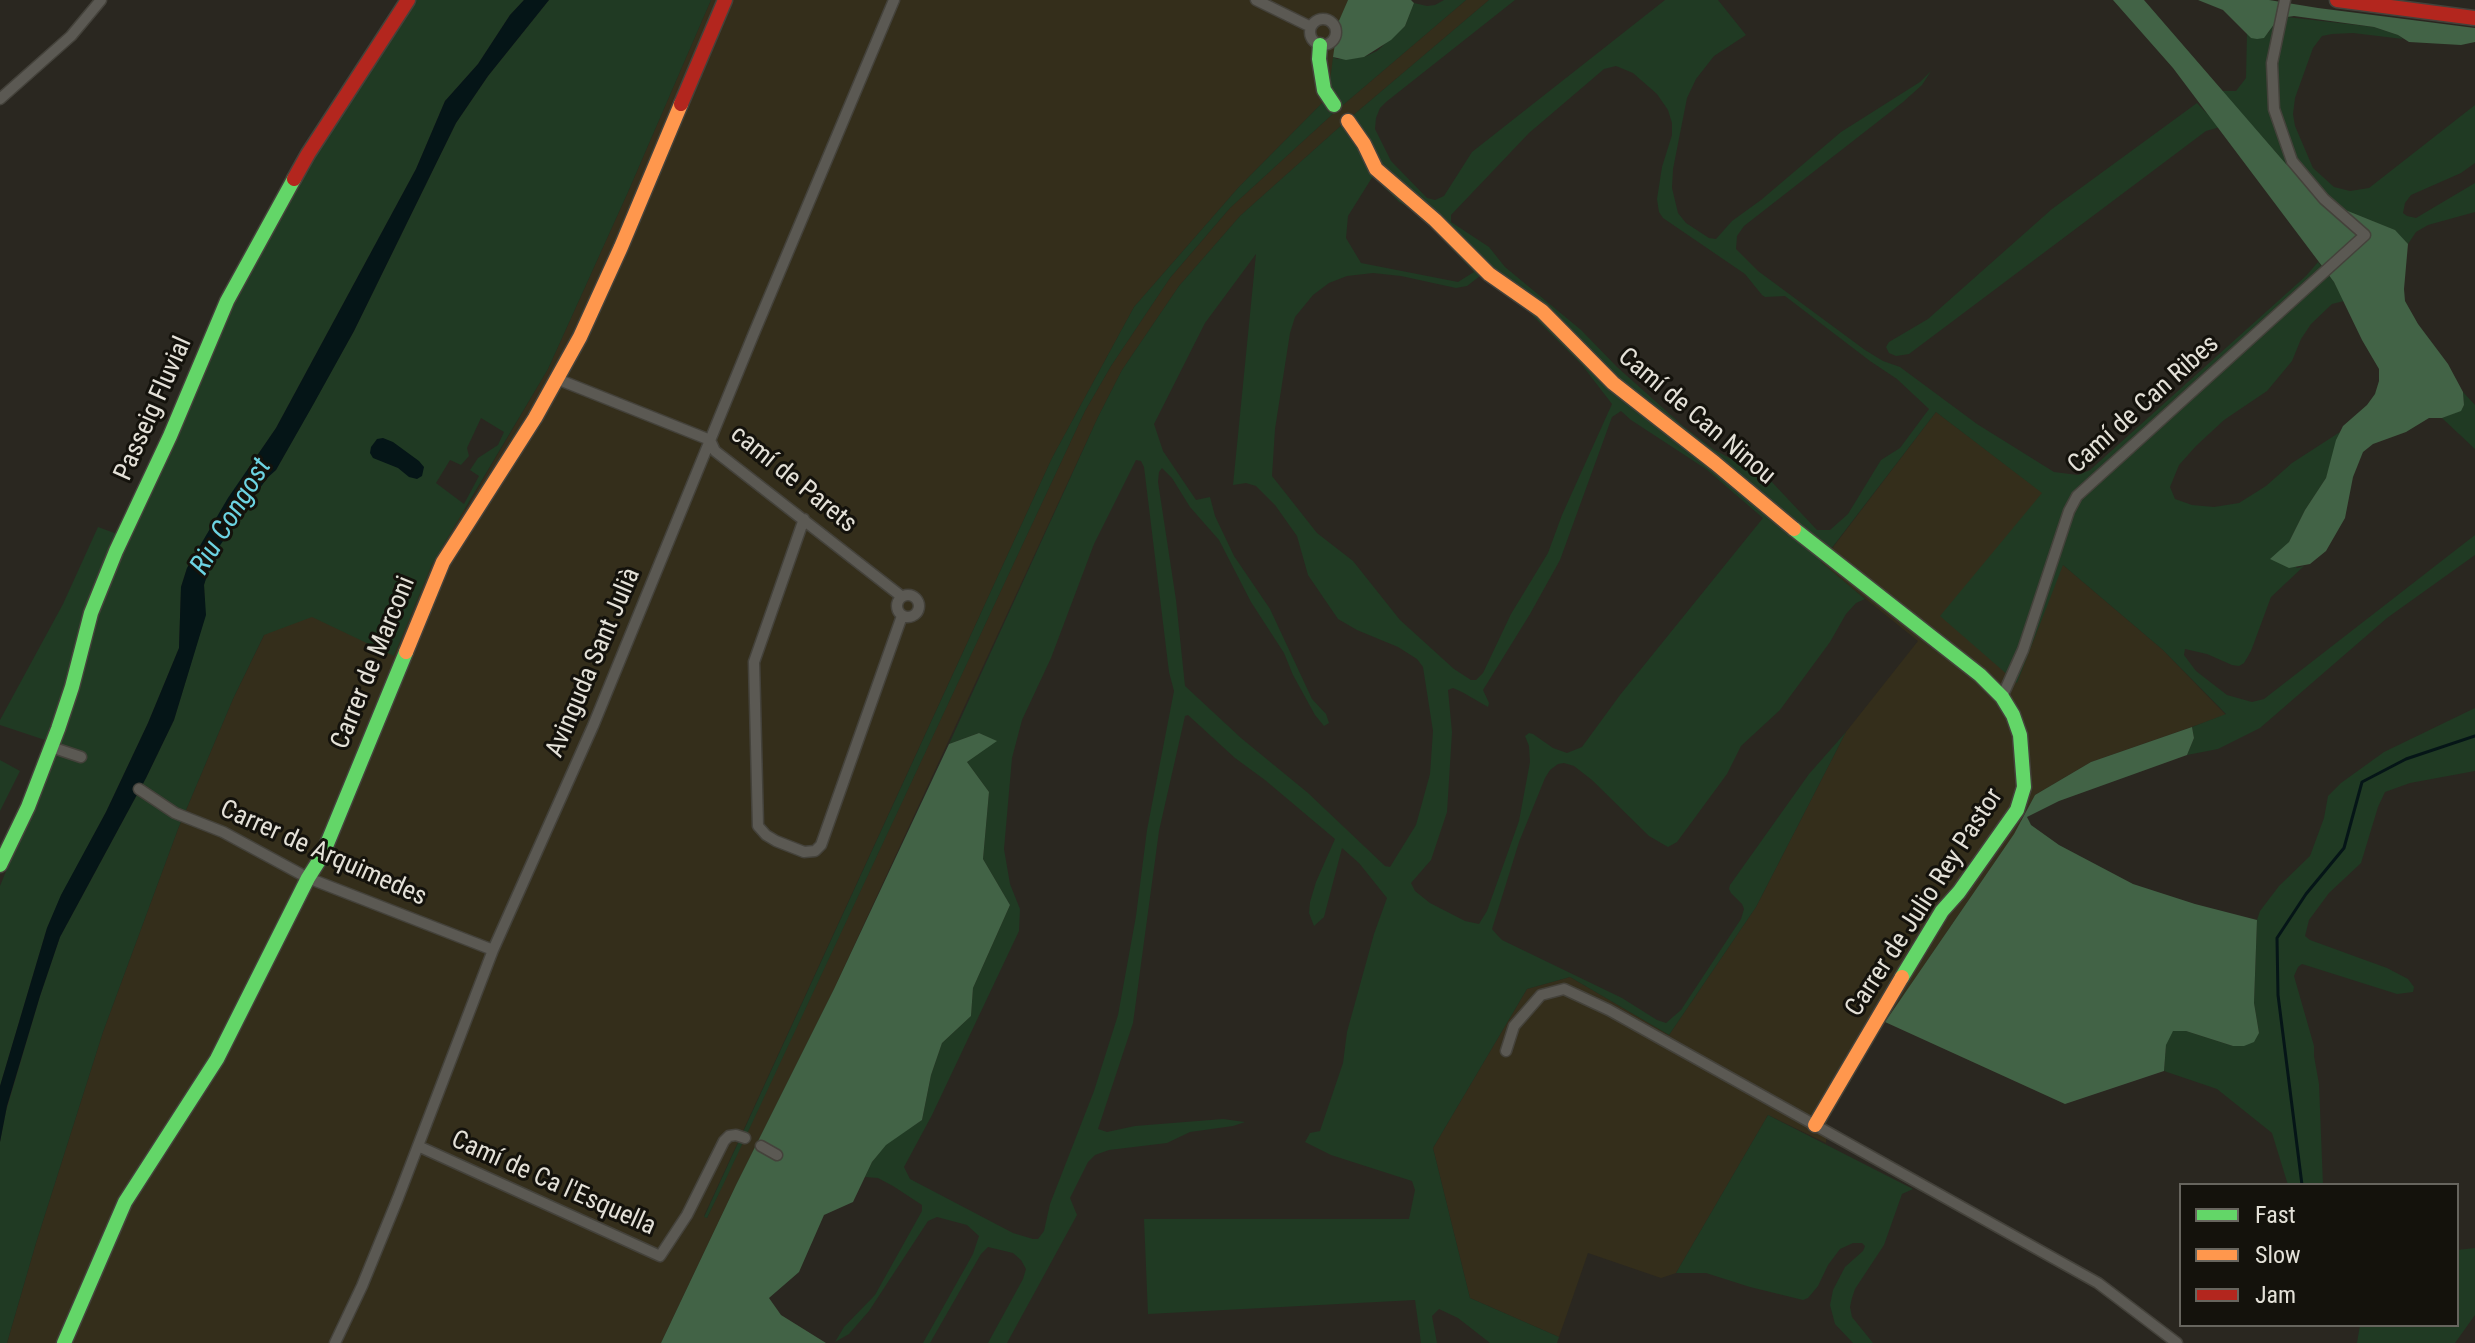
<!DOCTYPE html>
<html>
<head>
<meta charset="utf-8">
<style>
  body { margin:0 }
  #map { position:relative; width:2475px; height:1343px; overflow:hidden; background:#2a2720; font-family:"Roboto Condensed",sans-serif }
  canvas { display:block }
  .legend { position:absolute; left:2179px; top:1183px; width:280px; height:144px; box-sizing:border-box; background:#14120c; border:2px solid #67655e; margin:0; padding:10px 14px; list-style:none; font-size:24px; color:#e4e1d8 }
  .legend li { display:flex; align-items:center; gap:16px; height:40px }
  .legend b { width:40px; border:2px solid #67655e }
</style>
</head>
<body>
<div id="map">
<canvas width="2475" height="1343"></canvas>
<ul class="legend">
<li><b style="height:10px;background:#63d668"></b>Fast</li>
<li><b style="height:10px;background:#ff974d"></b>Slow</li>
<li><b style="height:10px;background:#b3261e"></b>Jam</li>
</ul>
</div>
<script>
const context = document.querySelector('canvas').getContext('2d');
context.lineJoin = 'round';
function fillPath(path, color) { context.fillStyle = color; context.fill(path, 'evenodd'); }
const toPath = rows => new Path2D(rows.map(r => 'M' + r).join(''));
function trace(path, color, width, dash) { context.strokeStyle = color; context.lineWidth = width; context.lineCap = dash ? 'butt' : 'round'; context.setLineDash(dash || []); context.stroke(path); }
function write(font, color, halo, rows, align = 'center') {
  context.font = font + ' "Roboto Condensed",sans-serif'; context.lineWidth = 6; context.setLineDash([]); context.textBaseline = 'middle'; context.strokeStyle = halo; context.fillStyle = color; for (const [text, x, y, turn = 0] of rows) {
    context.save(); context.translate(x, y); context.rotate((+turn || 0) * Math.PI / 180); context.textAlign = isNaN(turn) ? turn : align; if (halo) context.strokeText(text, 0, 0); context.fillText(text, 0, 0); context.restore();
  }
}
const built = toPath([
  [711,0,1348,0,1338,24,1328,97,1238,188,1134,307,1052,458,704,1216,707,1218,1085,411,1111,366,1170,278,1230,208,1336,111,1466,0,1489,0,1344,123,1240,216,1179,286,1122,370,1098,417,834,989,736,1185,661,1343,7,1343,36,1243,103,1032,178,829,233,699,307,547,431,487,465,510,548,369,628,192],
  [1936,412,2043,493,1941,617,2063,565,2163,650,2226,715,2091,762,2035,795,2014,834,1885,1022,1827,1122,1826,1143,1768,1115,1676,1273,1661,1278,1588,1253,1559,1337,1470,1298,1433,1148,1527,989,1570,977,1669,1035,1756,907,1846,732,1918,641,1821,563]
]);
const green = toPath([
  [414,0,524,0,510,15,478,64,445,101,416,169,276,428,228,498,187,568,181,587,179,648,148,723,106,812,61,896,47,928,0,1086,0,886,57,744,0,725,0,720,63,604,98,527,128,538,206,370,244,281,304,173],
  [549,0,711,0,628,192,548,369,432,564,394,656,312,617,264,635,233,699,178,829,103,1032,36,1243,7,1343,0,1343,0,1142,6,1111,40,996,60,937,146,778,174,720,205,616,204,585,209,564,220,543,267,478,276,470,354,331,456,123,488,76],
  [481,418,504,432,498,445,478,458,470,470,479,476,464,504,436,483,450,460,461,465,469,456,467,448],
  [1444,0,1466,0,1336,111,1230,208,1170,278,1111,366,1085,411,725,1181,707,1218,704,1217,1052,458,1134,307,1238,188,1328,97,1333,57,1337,59,1364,57,1377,51,1405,26,1414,3,1427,6,1435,5],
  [1489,0,1515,0,1386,102,1380,108,1376,118,1375,129,1391,161,1427,198,1435,200,1444,196,1472,152,1665,0,1718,0,1746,35,1714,56,1696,79,1687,98,1673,169,1672,188,1678,213,1686,223,1709,238,1716,239,1732,221,1761,200,1841,132,1920,82,1931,71,1922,85,1903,102,1744,226,1737,236,1736,249,1758,271,1865,350,1883,361,1900,367,1977,424,2054,472,2078,475,2090,470,2306,276,2318,262,2334,282,2344,301,2332,304,2311,324,2301,339,2292,361,2267,391,2224,420,2196,446,2179,465,2170,487,2175,499,2192,505,2214,507,2239,503,2266,486,2292,463,2340,432,2326,478,2305,510,2289,542,2280,552,2297,568,2304,566,2271,597,2251,651,2244,663,2239,666,2232,665,2207,654,2185,649,2184,655,2196,671,2227,695,2252,702,2264,699,2475,535,2475,555,2387,618,2260,728,2218,749,2187,755,2194,738,2192,727,2226,714,2163,650,2063,565,2017,683,1940,616,2042,493,1936,412,1821,562,1865,599,1856,603,1846,614,1830,642,1780,710,1741,746,1727,774,1677,842,1668,847,1649,836,1592,780,1574,766,1564,763,1558,764,1550,770,1545,778,1519,842,1492,929,1498,936,1502,940,1622,998,1657,1020,1666,1023,1681,1010,1741,919,1744,909,1742,904,1731,893,1729,889,1730,885,1809,774,1846,732,1756,907,1669,1035,1570,977,1527,989,1433,1148,1470,1298,1559,1337,1557,1343,1490,1343,1458,1318,1439,1309,1432,1316,1437,1343,1421,1343,1415,1300,1148,1314,1144,1219,1409,1219,1415,1190,1412,1181,1331,1155,1305,1142,1310,1133,1320,1131,1323,1122,1343,1063,1347,1032,1374,934,1387,898,1359,863,1342,848,1324,917,1314,926,1309,913,1310,902,1316,882,1335,839,1265,780,1235,758,1188,715,1185,716,1159,831,1133,1023,1098,1129,1107,1132,1135,1126,1223,1119,1245,1122,1233,1126,1190,1132,1167,1143,1109,1150,1095,1155,1088,1162,1070,1198,1077,1215,1007,1343,988,1343,1023,1279,1026,1269,1021,1260,1013,1253,988,1247,981,1254,930,1343,923,1343,973,1254,979,1236,967,1225,937,1217,928,1221,869,1311,849,1334,835,1342,844,1327,875,1295,922,1211,922,1205,893,1186,878,1178,865,1177,872,1162,886,1144,922,1120,931,1075,942,1043,971,1016,973,988,1010,905,983,859,989,792,967,762,996,741,979,733,949,744,1098,417,1122,370,1179,286,1240,216,1344,123],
  [1616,66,1633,73,1657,94,1668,110,1672,123,1672,135,1662,167,1657,199,1659,212,1663,218,1745,274,1762,295,1765,297,1785,296,1870,361,1897,379,1929,409,1900,448,1881,460,1848,514,1830,530,1817,530,1770,480,1713,449,1683,426,1617,367,1581,330,1505,267,1489,247,1451,222,1451,215,1529,133,1604,69],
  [1373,176,1399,202,1416,212,1430,226,1474,272,1458,282,1361,263,1346,238,1348,216],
  [1256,254,1233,485,1246,483,1256,486,1275,505,1297,536,1308,575,1338,619,1357,630,1398,647,1417,659,1423,667,1433,731,1430,774,1416,825,1390,867,1385,866,1308,793,1241,738,1185,686,1176,600,1158,482,1159,472,1162,468,1172,478,1190,507,1219,540,1251,602,1284,653,1293,675,1315,715,1324,726,1329,723,1326,714,1312,699,1270,609,1234,556,1215,516,1210,497,1196,500,1163,451,1154,424,1205,323],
  [1373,273,1401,276,1456,288,1467,286,1480,276,1523,306,1582,365,1612,404,1562,515,1548,553,1511,614,1483,673,1476,680,1471,680,1454,669,1400,620,1353,561,1317,533,1272,476,1275,429,1290,333,1295,317,1313,295,1329,283,1347,276],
  [1621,411,1631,420,1706,469,1763,518,1620,695,1582,747,1567,753,1553,748,1533,734,1529,733,1525,736,1529,746,1530,762,1519,821,1487,911,1479,924,1465,921,1430,903,1415,891,1411,883,1431,860,1447,812,1452,732,1448,690,1453,688,1462,692,1488,707,1489,703,1483,690,1530,614,1560,560,1612,417],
  [1136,460,1141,461,1144,467,1169,672,1174,691,1147,830,1136,916,1118,1015,1094,1091,1050,1204,1044,1231,1038,1239,1033,1239,1013,1233,910,1179,904,1167,932,1115,1019,931,1020,909,1010,884,1004,849,1012,758,1022,720,1051,658,1094,544],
  [2287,17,2374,27,2398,35,2403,39,2353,33,2332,34,2322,36,2313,48,2295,98,2293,114,2295,126,2313,168,2334,187,2350,191,2369,188,2475,105,2475,163,2461,173,2411,195,2405,203,2403,213,2407,216,2416,218,2475,183,2475,212,2428,225,2416,232,2408,244,2394,230,2343,209,2315,183,2286,164,2222,91,2236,91,2246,78,2247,33,2251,38,2268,33,2275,23],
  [2197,103,2220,127,2206,131,1909,354,1896,356,1889,353,1886,347,1889,342,1928,319,2052,209],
  [2463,392,2475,405,2475,449,2442,418,2461,410,2464,405],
  [2475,708,2475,771,2410,783,2385,792,2378,807,2361,863,2329,893,2309,920,2305,936,2310,940,2387,968,2408,979,2414,987,2413,992,2397,994,2302,964,2298,967,2294,976,2314,1046,2314,1056,2319,1084,2323,1185,2288,1185,2272,1133,2217,1089,2164,1071,2166,1045,2169,1034,2173,1031,2186,1031,2233,1046,2259,1033,2254,1003,2257,920,2260,911,2279,886,2310,856,2324,818,2328,796,2341,783,2384,752],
  [0,760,20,771,0,811],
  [1768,1115,1913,1189,1902,1194,1884,1245,1855,1289,1852,1298,1850,1307,1852,1317,1873,1343,1853,1343,1835,1324,1830,1305,1833,1290,1845,1267,1863,1251,1865,1246,1862,1243,1853,1243,1840,1249,1828,1265,1818,1286,1808,1298,1803,1300,1750,1287,1706,1273,1676,1273],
  [2475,1248,2475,1315,2455,1343,2357,1343,2360,1325,2457,1325,2457,1250]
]);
const forest = toPath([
  [1348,0,1411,0,1414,3,1405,26,1391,40,1364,57,1346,60,1333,57,1338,23],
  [2113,0,2144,0,2286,164,2315,183,2343,209,2395,230,2408,244,2404,289,2405,301,2418,324,2448,364,2463,392,2464,405,2461,411,2442,418,2429,418,2406,432,2373,444,2363,452,2353,477,2345,518,2326,551,2310,564,2289,568,2270,559,2289,542,2305,510,2326,478,2336,440,2343,426,2367,405,2375,394,2379,381,2379,369,2362,340,2334,282,2173,68],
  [2198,0,2269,0,2318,8,2475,28,2475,42,2461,45,2409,42,2398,35,2374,27,2294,16,2287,17,2275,23,2264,38,2257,39,2251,38,2223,10],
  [2192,727,2194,738,2187,755,2059,801,2027,817,2031,825,2059,845,2133,884,2195,904,2257,920,2254,1003,2259,1033,2254,1042,2244,1046,2233,1046,2186,1031,2173,1031,2166,1045,2164,1071,2065,1104,1885,1022,2014,834,2035,795,2091,762],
  [979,733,997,741,967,762,989,792,983,859,1010,905,973,988,971,1016,942,1043,931,1075,922,1120,886,1145,872,1162,853,1202,824,1215,799,1272,769,1298,781,1315,826,1343,661,1343,736,1185,834,989,949,744]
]);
const water = toPath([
  [524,0,549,0,488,76,456,123,354,331,313,405,276,470,267,478,214,554,204,585,206,615,174,720,146,778,60,937,40,996,7,1106,0,1142,0,1086,47,928,61,895,106,812,148,723,179,648,181,587,187,568,228,498,276,428,416,169,445,101,478,64,510,15],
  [383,438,393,442,419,461,424,467,422,476,417,479,409,477,398,468,373,458,370,453,371,447,377,439]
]);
const stream = toPath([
  [2302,1185,2278,995,2277,938,2306,894,2344,848,2362,782,2406,759,2475,736]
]);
const street = toPath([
  [1256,0,1311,27],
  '1310 32a13 13 0 1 1 26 0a13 13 0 1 1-26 0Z',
  [0,99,71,36,101,0],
  [557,379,710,440,715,451,901,596],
  [804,519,754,662,758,826,766,835,776,841,804,852,815,851,821,845,902,616],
  '897 606a11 11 0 1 1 22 0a11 11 0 1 1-22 0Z',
  [2002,697,2023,650,2069,511,2077,496,2365,235,2324,199,2292,161,2274,109,2272,63,2285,0],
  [51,747,81,757],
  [139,789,175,813,223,832,308,878,493,950],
  [1506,1051,1514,1026,1541,995,1564,989,1609,1010,2098,1283,2177,1343],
  [418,1146,660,1256,687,1215,724,1141,729,1136,736,1135,745,1138],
  [761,1146,777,1155],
  [335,1343,362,1286,398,1198,493,950,593,726,754,333,894,0]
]);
const fast = toPath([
  [1320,45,1319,59,1324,90,1334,105],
  [1794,529,1980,675,2002,697,2013,715,2020,735,2024,787,2017,810,1959,892,1942,911,1902,977],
  [0,865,28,807,58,729,72,687,91,613,116,551,170,436,227,301,294,179],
  [64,1343,125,1202,217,1059,308,878,322,856,406,652]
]);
const slow = toPath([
  [1348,121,1364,144,1376,169,1435,220,1489,274,1542,311,1613,383,1715,463,1794,529],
  [406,652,443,562,535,418,580,337,621,247,681,104],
  [1815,1125,1902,977]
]);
const jam = toPath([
  [2337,0,2475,18],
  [681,104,725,0],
  [294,179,308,154,408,0]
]);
const streetNames = [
  ["Camí de Can Ribes",2144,405,-42],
  ["Passeig Fluvial",154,409,-66],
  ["Camí de Can Ninou",1696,417,40],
  ["camí de Parets",793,480,39],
  ["Carrer de Marconi",374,663,-68],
  ["Avinguda Sant Julià",594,663,-67],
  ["Carrer de Arquimedes",323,854,24],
  ["Carrer de Julio Rey Pastor",1925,903,-57],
  ["Camí de Ca l'Esquella",553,1184,24]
];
const waterNames = [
  ["Riu Congost",232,517,-59]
];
fillPath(built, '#342e1b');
fillPath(green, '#203a23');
fillPath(forest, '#426346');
fillPath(water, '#051517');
trace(stream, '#051517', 3);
trace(street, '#44423b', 13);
trace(fast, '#44423b', 17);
trace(slow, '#44423b', 17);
trace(jam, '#44423b', 17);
trace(street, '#5b5953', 10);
trace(fast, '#63d668', 14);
trace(slow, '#ff974d', 14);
trace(jam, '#b3261e', 14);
write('26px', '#e4e1d8', '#14120c', streetNames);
write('italic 28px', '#6cd3e2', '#14120c', waterNames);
</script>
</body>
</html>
